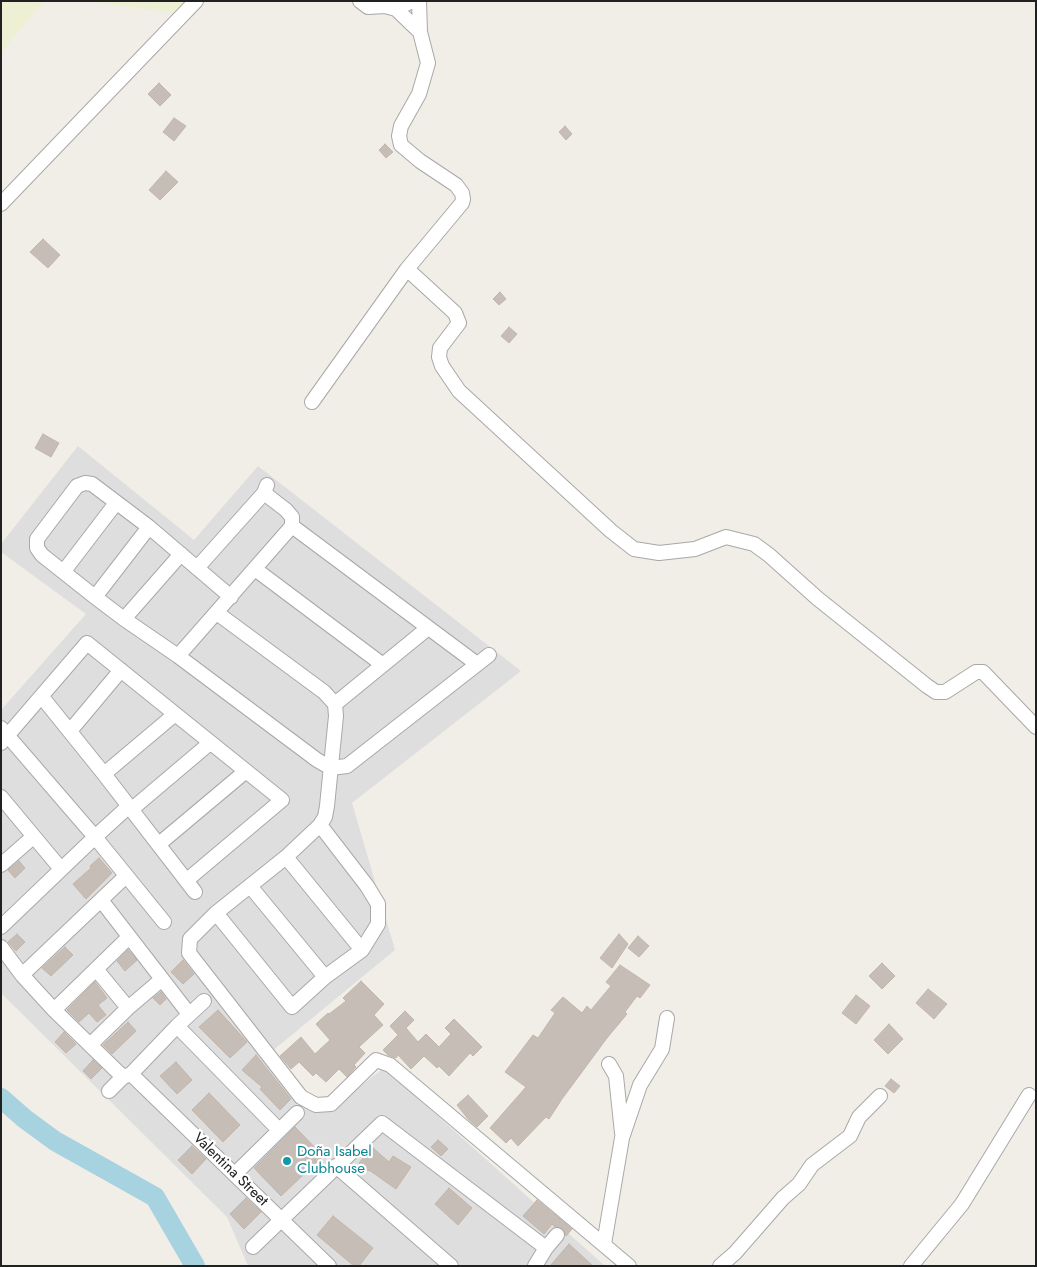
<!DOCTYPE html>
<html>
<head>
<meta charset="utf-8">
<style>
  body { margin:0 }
  #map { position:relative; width:1037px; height:1267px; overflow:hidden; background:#f1eee7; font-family:Jost,sans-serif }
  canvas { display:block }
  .frame { position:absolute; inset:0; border:2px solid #212121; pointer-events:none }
</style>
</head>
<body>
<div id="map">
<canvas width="1037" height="1267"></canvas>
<div class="frame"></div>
</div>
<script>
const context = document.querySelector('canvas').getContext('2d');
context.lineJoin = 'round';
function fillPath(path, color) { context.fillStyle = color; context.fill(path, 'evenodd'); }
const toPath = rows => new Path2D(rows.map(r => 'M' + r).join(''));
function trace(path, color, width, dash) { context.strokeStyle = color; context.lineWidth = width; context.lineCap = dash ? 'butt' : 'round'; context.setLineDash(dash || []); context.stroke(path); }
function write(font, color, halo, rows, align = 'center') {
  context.font = font + ' Jost,sans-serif'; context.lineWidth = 4.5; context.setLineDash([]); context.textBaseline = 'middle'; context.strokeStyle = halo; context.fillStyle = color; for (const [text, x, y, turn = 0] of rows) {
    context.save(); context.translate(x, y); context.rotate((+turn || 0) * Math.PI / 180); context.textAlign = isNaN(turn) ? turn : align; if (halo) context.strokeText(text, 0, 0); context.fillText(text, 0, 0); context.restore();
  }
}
const residential = toPath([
  [78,446,194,540,258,466,521,671,352,803,395,950,265,1057,304,1104,315,1112,329,1110,384,1068,605,1266,248,1266,227,1217,1,993,1,710,86,614,1,552,1,544]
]);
const farmland = toPath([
  [1,1,44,1,1,53],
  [85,1,188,1,172,13]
]);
const river = toPath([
  [1,1098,25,1119,55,1141,155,1197,195,1266]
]);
const building = toPath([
  [159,83,171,95,160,106,148,94,159,83],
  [174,118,186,126,174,141,163,132,174,118],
  [565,126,572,134,566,140,559,132,565,126],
  [385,144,393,152,386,158,379,150,385,144],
  [166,171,178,182,160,200,149,190,166,171],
  [43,239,60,255,48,268,30,252,43,239],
  [500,292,506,299,499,305,493,299,500,292],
  [509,327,517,334,509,343,501,336,509,327],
  [43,434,59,443,51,457,35,448,43,434],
  [99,858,112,873,86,899,73,884,91,868,90,866,99,858],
  [19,861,25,868,15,878,8,870,19,861],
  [17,934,25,942,16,951,8,942,17,934],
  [619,934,628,944,612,968,600,958,619,934],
  [638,936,649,946,639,957,628,948,638,936],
  [65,947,73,955,51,976,42,968,65,947],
  [128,950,137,960,125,971,117,961,128,950],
  [183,960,194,974,183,984,171,972,183,960],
  [882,963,895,976,882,989,869,976,882,963],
  [620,965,650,985,640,998,637,996,625,1012,627,1014,607,1038,562,1099,549,1119,546,1117,518,1146,511,1138,506,1143,490,1128,526,1087,505,1072,533,1035,538,1038,555,1013,551,1010,563,997,582,1013,587,1006,591,1010,611,986,606,982,620,965],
  [361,981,384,1004,374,1015,383,1025,359,1047,365,1053,354,1065,356,1067,347,1077,339,1069,326,1082,316,1073,313,1076,299,1062,291,1069,280,1056,301,1037,315,1054,330,1040,316,1024,328,1013,329,1014,346,1001,343,998,361,981],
  [95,982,107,998,98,1005,106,1015,97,1022,89,1013,79,1022,67,1010,95,982],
  [928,989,947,1004,934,1019,916,1003,928,989],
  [161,992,166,999,160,1005,153,998,161,992],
  [856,995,870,1006,856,1024,842,1013,856,995],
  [218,1010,247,1042,230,1058,199,1027,218,1010],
  [405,1011,414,1020,406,1028,418,1042,426,1034,439,1047,451,1034,445,1028,454,1019,482,1047,473,1056,470,1053,449,1076,439,1066,437,1068,424,1056,411,1069,398,1055,396,1058,388,1055,383,1050,398,1035,390,1026,405,1011],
  [128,1022,136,1031,112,1054,103,1045,128,1022],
  [889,1024,903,1039,888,1054,874,1040,889,1024],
  [64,1032,76,1044,66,1053,55,1042,64,1032],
  [256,1055,291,1099,280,1110,260,1089,262,1087,242,1070,256,1055],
  [93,1060,102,1068,91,1079,83,1071,93,1060],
  [176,1062,192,1080,177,1094,160,1076,176,1062],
  [891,1079,900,1086,894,1093,885,1086,891,1079],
  [209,1093,240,1125,223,1142,192,1110,209,1093],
  [468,1095,488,1116,477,1127,468,1119,457,1105,468,1095],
  [295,1127,323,1156,281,1196,254,1168,295,1127],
  [438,1140,448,1149,441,1156,431,1147,438,1140],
  [192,1146,206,1159,192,1174,178,1160,192,1146],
  [372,1147,389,1162,393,1156,411,1167,396,1189,369,1170,368,1171,359,1163,372,1147],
  [449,1188,472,1208,458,1225,435,1204,449,1188],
  [246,1198,261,1212,244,1229,230,1214,246,1198],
  [537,1200,572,1229,566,1236,563,1229,555,1227,552,1224,544,1234,523,1216,537,1200],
  [333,1216,373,1248,359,1266,354,1266,317,1235,333,1216],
  [569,1244,593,1266,550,1266,569,1244]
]);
const minor = toPath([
  [360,1,368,7,385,6,396,9,412,1],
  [419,1,420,32,428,63,419,94,401,126,399,136,401,145,420,161,456,185,462,193,463,199,462,203,407,269,455,313,459,323,440,348,439,357,442,366,459,391,611,531,634,549,659,553,695,549,726,537,754,544,769,555,817,598,927,686,936,692,945,692,976,672,983,672,1036,727],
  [396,9,420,32],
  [1,204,196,1],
  [312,402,407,269],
  [292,526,477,664],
  [197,568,264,493,267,485],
  [255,569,383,665],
  [64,571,116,503],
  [95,597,149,527],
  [231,597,149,527,92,484,85,483,77,486,37,539,37,548,42,555,95,597,124,619,178,656,317,760,331,768,347,766,489,655],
  [217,613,324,692,335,704,336,716,327,806,325,817,320,825,286,857,216,913,190,939,189,953,301,1097,316,1105,331,1104,376,1060,390,1065,629,1266],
  [124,619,181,554],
  [178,656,292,526,292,517,286,510,264,493],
  [42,697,104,774,195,892],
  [335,704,428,628],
  [1,728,95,837,164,922],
  [70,731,121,670],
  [1,743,87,643,282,800,187,880],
  [104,774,174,715],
  [1,797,61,869],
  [132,809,210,743],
  [159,844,246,771],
  [286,857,362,950],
  [1,865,33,837],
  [250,886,325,977],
  [101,900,189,1014],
  [216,913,292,1007,325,977,362,950,378,924,378,904,367,886,320,825],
  [1,927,95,837,129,806],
  [1,947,22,975,54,1010,123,1077],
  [96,969,128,1008],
  [22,975,126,876],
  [54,1010,129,937],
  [177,1026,279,1130],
  [90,1045,128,1008,161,980],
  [609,1064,616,1076,622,1133],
  [131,1074,329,1266],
  [109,1091,123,1077,131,1074,177,1026,204,1001],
  [336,1166,451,1266],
  [235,1174,297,1113],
  [604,1244,622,1138,640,1085,662,1049,667,1018],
  [253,1247,382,1123,546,1248],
  [535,1266,546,1248,557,1235],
  [720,1266,735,1253,783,1198,799,1184,812,1165,850,1136,859,1117,880,1096],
  [911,1266,962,1204,1029,1095]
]);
const markers = [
  [287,1161,5,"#0f9aa8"]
];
const cultureNames = [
  ["Doña Isabel",297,1152],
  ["Clubhouse",297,1169]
];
const streetNames = [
  ["Valentina Street",230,1170,44]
];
fillPath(residential, '#dfdede');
fillPath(farmland, '#edf0d3');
trace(river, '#a7d2df', 20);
fillPath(building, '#c6beb6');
trace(building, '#c3b5a9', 1);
trace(minor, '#a8a8a8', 16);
trace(minor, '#fff', 14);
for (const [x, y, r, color] of markers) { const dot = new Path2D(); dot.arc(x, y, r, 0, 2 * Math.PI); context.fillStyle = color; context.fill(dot); trace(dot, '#fff', 2); }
write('15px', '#0d838f', '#fff', cultureNames, 'left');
write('15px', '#212121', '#fff', streetNames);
</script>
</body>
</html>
